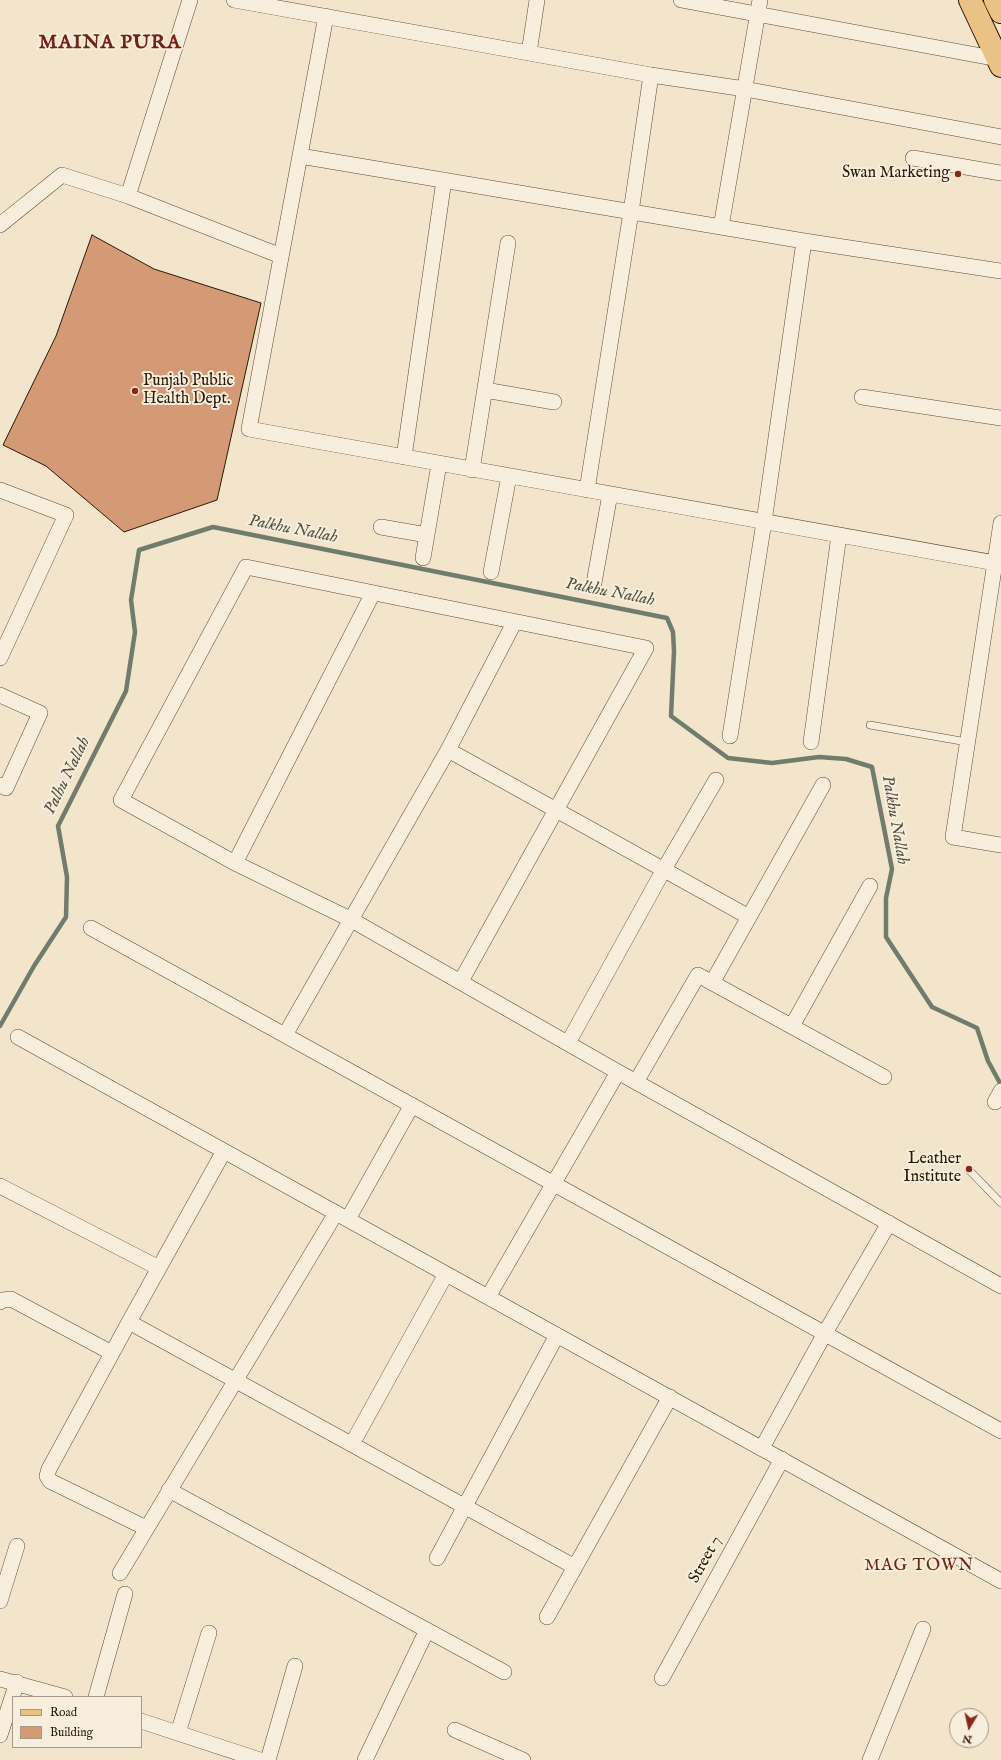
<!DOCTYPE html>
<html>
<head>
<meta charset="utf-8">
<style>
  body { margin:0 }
  #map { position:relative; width:1001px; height:1760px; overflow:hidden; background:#f3e5cb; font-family:"IM FELL English",serif }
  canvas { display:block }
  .legend { position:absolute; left:12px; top:1696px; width:130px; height:52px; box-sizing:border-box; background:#f7eedd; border:1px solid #a69886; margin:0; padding:5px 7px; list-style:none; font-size:12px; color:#2c1804 }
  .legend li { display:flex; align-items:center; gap:8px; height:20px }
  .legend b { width:20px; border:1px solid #a69886 }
  .north { position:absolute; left:949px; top:1708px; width:40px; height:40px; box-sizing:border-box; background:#f7eedd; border:1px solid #a69886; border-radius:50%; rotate:189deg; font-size:11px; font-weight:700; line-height:16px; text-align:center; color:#2c1804 }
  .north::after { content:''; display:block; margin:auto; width:14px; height:18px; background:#8f2418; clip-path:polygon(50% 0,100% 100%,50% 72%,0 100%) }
</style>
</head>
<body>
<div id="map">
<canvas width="1001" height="1760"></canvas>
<ul class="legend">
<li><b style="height:5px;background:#eac286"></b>Road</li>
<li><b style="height:11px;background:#d49a75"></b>Building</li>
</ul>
<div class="north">N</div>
</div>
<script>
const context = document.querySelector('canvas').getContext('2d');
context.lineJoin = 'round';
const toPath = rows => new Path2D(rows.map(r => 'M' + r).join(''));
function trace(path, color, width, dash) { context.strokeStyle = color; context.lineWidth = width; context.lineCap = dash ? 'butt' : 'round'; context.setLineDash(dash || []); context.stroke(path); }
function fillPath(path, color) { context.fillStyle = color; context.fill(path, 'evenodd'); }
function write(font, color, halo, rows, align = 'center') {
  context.font = font + ' "IM FELL English",serif'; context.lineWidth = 4; context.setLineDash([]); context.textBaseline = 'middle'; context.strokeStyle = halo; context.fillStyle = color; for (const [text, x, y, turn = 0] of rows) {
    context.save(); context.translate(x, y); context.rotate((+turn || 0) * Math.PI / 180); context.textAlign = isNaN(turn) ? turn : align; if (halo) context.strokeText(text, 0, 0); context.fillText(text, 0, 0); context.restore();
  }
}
const stream = toPath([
  [0,1026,34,966,66,917,67,877,58,826,126,691,135,632,131,600,139,550,213,527,667,618,673,632,674,651,671,716,728,758,772,763,819,757,846,759,872,767,892,869,886,898,886,937,932,1007,977,1028,988,1061,1001,1085]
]);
const building = toPath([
  [92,235,154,269,261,303,217,500,124,532,46,466,3,445,56,336,92,235]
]);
const service = toPath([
  [870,725,967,742],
  [969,1170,1001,1203]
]);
const minor = toPath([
  [234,0,651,75,745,89,1001,137],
  [681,0,998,59],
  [326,16,249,429,1001,564],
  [529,53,537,0],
  [300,156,804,241,1001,271],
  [913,158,1001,173],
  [128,196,190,0],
  [0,225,62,175,128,196,281,256],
  [721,227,760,0],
  [485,390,554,402],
  [862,397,1001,418],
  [404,457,444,180],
  [472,470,508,243],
  [0,490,66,515,0,658],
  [587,490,631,212,651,75],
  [1001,523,953,837,1001,845],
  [381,527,427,535],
  [423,558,439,464],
  [491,572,509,476],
  [594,583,610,494],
  [0,695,40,713,6,788,0,785],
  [730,736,764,522,804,241],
  [811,742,839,535],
  [448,750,749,917],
  [235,863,373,593],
  [91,928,1001,1431],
  [461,981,646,648,246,567,121,800,235,863,350,919,618,1072,1001,1286],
  [712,983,823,785],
  [792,1026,870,886],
  [285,1035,448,750,514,623],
  [18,1037,1001,1581],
  [568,1043,663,871,716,780],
  [636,1082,698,975,884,1077],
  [995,1102,1001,1091],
  [0,1186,159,1268],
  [348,1219,412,1105],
  [488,1297,618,1072],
  [0,1302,3,1300,11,1299,112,1353],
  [129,1322,575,1567],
  [352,1444,446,1274],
  [762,1448,825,1333,889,1223],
  [169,1490,504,1672],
  [146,1528,50,1481,47,1476,49,1469,129,1322,224,1151],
  [437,1558,557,1335],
  [120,1573,336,1213],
  [0,1601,17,1546],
  [547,1617,670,1397],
  [662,1678,782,1459],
  [0,1679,65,1697],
  [96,1697,125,1594],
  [141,1721,260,1760],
  [455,1730,523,1760],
  [178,1733,209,1633],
  [0,1735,17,1682],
  [268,1760,295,1666],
  [365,1760,427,1630],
  [870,1760,923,1629]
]);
const primary = toPath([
  [970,0,1001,66],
  [995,0,1001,12]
]);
const markers = [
  [958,174,4,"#8f2418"],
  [135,391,4,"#8f2418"],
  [969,1169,4,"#8f2418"]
];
const poiNames = [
  ["Swan Marketing",950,174],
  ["Punjab Public",143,382,"left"],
  ["Health Dept.",143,400,"left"],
  ["Leather",961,1160],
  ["Institute",961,1178]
];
const streetNames = [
  ["Street 7",706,1560,-61]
];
const waterNames = [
  ["Palkhu Nallah",293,530,11],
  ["Palkhu Nallah",610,593,11],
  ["Palhu Nallah",68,776,-64],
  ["Palkhu Nallah",894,820,80]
];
const neighbourhoodNames = [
  ["MAG TOWN",919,1567]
];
const districtNames = [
  ["MAINA PURA",110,44]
];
trace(stream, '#707d6c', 4.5);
fillPath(building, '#d49a75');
trace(building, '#2c1804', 1);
trace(service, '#5e4b36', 8);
trace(minor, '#5e4b36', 16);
trace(primary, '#2c1804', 24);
trace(service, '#f7eedd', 7);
trace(minor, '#f7eedd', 15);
trace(primary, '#eac286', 22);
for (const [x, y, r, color] of markers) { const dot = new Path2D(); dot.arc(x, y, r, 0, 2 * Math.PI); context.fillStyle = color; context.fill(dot); trace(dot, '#f7eedd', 1.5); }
write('16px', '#2c1804', '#f7eedd', poiNames, 'right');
write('16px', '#2c1804', '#f7eedd', streetNames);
write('italic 17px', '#545341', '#f7eedd', waterNames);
context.letterSpacing = '1px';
write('17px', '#7a1f14', '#f7eedd', neighbourhoodNames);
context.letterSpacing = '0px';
context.letterSpacing = '1px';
write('bold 20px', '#7a1f14', '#f7eedd', districtNames);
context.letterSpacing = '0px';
</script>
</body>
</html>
